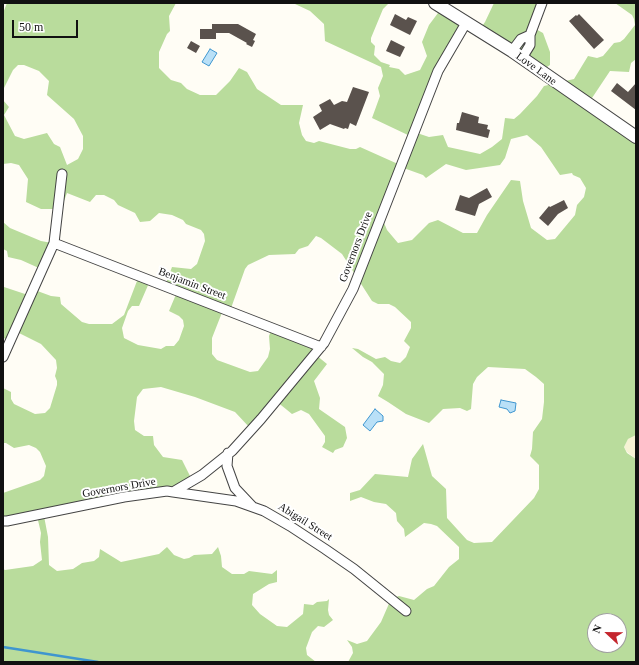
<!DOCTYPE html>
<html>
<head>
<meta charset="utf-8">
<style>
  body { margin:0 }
  #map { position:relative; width:639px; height:665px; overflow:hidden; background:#fffdf5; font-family:"Times New Roman",serif }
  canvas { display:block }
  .frame { position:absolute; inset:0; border:4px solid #111; pointer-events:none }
  .north { position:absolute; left:587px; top:613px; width:40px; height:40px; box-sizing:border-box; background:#fff; border:1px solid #a0a0a0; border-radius:50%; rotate:292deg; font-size:11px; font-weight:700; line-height:16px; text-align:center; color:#111 }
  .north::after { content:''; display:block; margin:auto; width:14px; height:18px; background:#c4262e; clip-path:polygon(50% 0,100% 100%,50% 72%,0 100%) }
  .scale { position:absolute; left:12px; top:20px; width:66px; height:18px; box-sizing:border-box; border:2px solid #111; border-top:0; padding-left:5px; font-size:12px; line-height:14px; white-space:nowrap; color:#111; -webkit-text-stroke:3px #fff; paint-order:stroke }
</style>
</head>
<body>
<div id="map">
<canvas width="639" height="665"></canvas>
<div class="frame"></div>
<div class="north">N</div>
<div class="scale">50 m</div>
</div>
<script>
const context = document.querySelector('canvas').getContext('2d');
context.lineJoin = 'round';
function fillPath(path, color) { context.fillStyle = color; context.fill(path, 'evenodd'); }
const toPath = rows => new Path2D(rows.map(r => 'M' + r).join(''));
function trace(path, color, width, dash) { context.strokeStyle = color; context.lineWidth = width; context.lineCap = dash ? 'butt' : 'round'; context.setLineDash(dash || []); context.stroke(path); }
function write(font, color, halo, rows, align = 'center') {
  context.font = font + ' "Times New Roman",serif'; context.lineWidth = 4; context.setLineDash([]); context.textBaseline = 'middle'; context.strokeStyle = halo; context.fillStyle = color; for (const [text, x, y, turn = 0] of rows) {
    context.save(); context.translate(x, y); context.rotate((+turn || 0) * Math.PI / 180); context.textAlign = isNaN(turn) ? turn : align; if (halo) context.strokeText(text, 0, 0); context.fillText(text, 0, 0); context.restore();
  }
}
const farmland = toPath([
  [636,435,636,459,627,452,624,447,628,439]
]);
const forest = toPath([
  [7,3,176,3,169,16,170,31,167,34,159,52,159,68,171,80,181,83,187,89,200,95,216,95,230,81,239,68,247,72,257,89,281,105,303,105,299,123,302,135,306,141,314,143,319,141,350,149,356,149,360,147,398,164,410,136,372,118,380,96,378,88,383,76,381,67,325,41,324,24,310,11,295,4,286,3,389,3,383,9,371,38,371,42,375,46,374,55,381,62,390,65,389,67,399,69,405,75,420,70,427,56,422,42,429,25,441,9,462,23,414,132,429,137,443,135,448,147,480,154,492,147,502,139,505,118,514,119,520,114,537,96,544,86,574,79,588,56,597,58,603,56,614,43,620,42,624,39,635,25,634,19,632,15,615,3,636,3,636,59,631,63,629,72,610,71,590,101,636,138,636,435,628,439,624,447,627,453,636,459,636,662,348,662,353,653,352,647,347,640,357,644,367,641,381,622,391,599,399,596,414,600,427,589,434,586,449,567,459,559,459,547,437,526,431,524,424,523,405,537,404,529,397,521,396,513,386,504,374,502,361,497,350,501,350,493,360,490,375,474,408,477,412,459,423,444,432,476,446,489,447,518,467,540,474,543,492,542,534,498,539,489,539,465,530,456,532,449,533,432,542,419,544,402,544,384,536,377,525,369,488,367,477,377,473,384,471,409,467,411,460,408,443,409,429,423,406,414,388,402,378,396,383,385,384,374,372,362,363,357,352,348,358,349,376,359,385,357,391,361,400,363,406,357,410,347,404,341,411,328,411,322,395,307,389,304,378,304,372,301,342,254,321,238,316,236,308,246,299,249,295,254,269,255,248,265,245,269,230,311,223,310,212,338,212,354,217,360,250,372,258,371,268,357,270,349,269,336,272,328,318,347,316,355,327,364,314,381,320,398,319,409,345,427,347,438,343,447,335,450,333,453,322,447,325,442,325,436,309,414,301,410,292,414,276,401,250,428,235,412,195,397,161,387,143,389,137,397,134,421,135,430,144,436,153,436,154,445,163,457,182,460,192,480,174,491,44,516,48,537,49,565,57,571,73,569,82,563,94,561,99,557,100,549,121,562,159,554,167,547,174,555,184,559,189,558,194,555,212,554,218,547,221,556,222,567,232,574,244,574,249,571,272,574,277,570,277,582,269,584,253,594,252,605,260,614,277,626,287,627,303,614,304,604,313,605,317,602,327,601,329,599,328,610,329,615,333,620,324,627,318,626,312,632,306,648,307,655,316,662,3,662,3,569,5,570,33,566,42,560,40,542,41,533,37,516,3,521,3,493,40,480,44,476,46,466,40,452,36,448,29,445,14,448,6,443,3,443,3,388,11,392,11,399,14,404,35,414,45,413,50,408,57,385,57,381,55,376,57,368,56,360,41,344,15,331,10,340,3,338,3,288,4,287,28,295,32,289,51,296,60,297,61,304,82,322,89,324,112,324,124,315,137,281,138,279,149,283,139,306,132,306,128,311,122,328,124,338,138,345,161,349,166,346,174,346,179,340,184,326,183,320,179,316,169,311,177,292,165,286,172,267,191,269,197,264,205,241,204,234,201,230,186,224,183,220,172,215,159,213,150,221,140,222,135,213,118,205,114,200,104,195,96,195,90,202,67,193,61,209,41,209,26,202,28,179,19,165,11,163,3,164,3,100,9,107,4,115,15,136,24,139,47,133,54,144,60,147,67,165,78,159,83,149,83,136,74,119,47,95,49,81,39,71,24,65,18,65,13,70,3,90,3,13],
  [527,135,541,147,560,175,572,173,573,175,580,178,586,188,584,197,577,205,575,215,555,239,547,240,531,228,523,201,520,181,511,180,487,215,477,233,463,233,438,220,429,223,412,240,398,243,387,230,380,213,398,166,423,175,426,178,446,164,466,170,500,165,505,158,511,139],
  [595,621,619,621,619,645,595,645],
  [494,3,541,3,532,27,543,33,550,52,550,65,538,73,478,32,485,22],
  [3,222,10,228,41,241,52,243,41,269,21,260,8,257,7,251,3,249]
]);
const water = toPath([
  [210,49,217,53,209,66,202,62,210,49],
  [501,400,516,403,515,411,510,413,507,409,499,407,501,400],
  [375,409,383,416,383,421,377,422,370,431,363,425,375,409]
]);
const stream = toPath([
  [3,647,98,662]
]);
const building = toPath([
  [395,14,406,20,408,17,417,21,410,35,390,25],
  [579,14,604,40,594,49,569,21,576,15,577,16],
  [212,24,238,24,256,34,253,40,255,41,252,47,246,44,247,43,229,33,216,33,216,39,200,39,200,29,212,29],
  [391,40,405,47,400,57,386,51],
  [191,41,200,46,196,53,187,48],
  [617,83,628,92,636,83,636,110,611,91],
  [353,87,369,92,356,126,350,123,348,129,345,128,344,129,330,124,320,130,313,117,322,111,319,105,330,99,334,105,342,101,347,102],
  [462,112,479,117,478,123,488,125,487,129,490,130,488,138,456,130,457,123,459,123],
  [487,188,492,197,479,204,475,216,455,210,460,195,469,198],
  [564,200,568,208,558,214,548,226,539,218,549,206,550,207]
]);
const minor = toPath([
  [512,51,521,39,530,35],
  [522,58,530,45,530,35,542,3],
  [54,243,321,347],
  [3,357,54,243,62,174],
  [228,453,227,466,235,488,252,506],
  [173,492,236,501,264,511,290,526,325,549,354,569,406,611],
  [3,521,7,521,124,497,167,491,173,492,202,475,232,451,261,419,324,343,353,289,438,71,466,23]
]);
const tertiary = toPath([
  [435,3,512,51,636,137]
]);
const streetNames = [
  ["Love Lane",536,69,36],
  ["Governors Drive",356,247,-69],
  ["Benjamin Street",192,284,21],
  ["Governors Drive",119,488,-10],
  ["Abigail Street",305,522,32]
];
fillPath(farmland, '#f6f3d4');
fillPath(forest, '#b9dc9c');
fillPath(water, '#b9e0f7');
trace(water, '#3f96cf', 1);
trace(stream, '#3f96cf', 2.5);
fillPath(building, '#5a524d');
trace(minor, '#444', 11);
trace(tertiary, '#444', 14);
trace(minor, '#fff', 9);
trace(tertiary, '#fff', 12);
write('11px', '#111', '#fff', streetNames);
</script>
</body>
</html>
